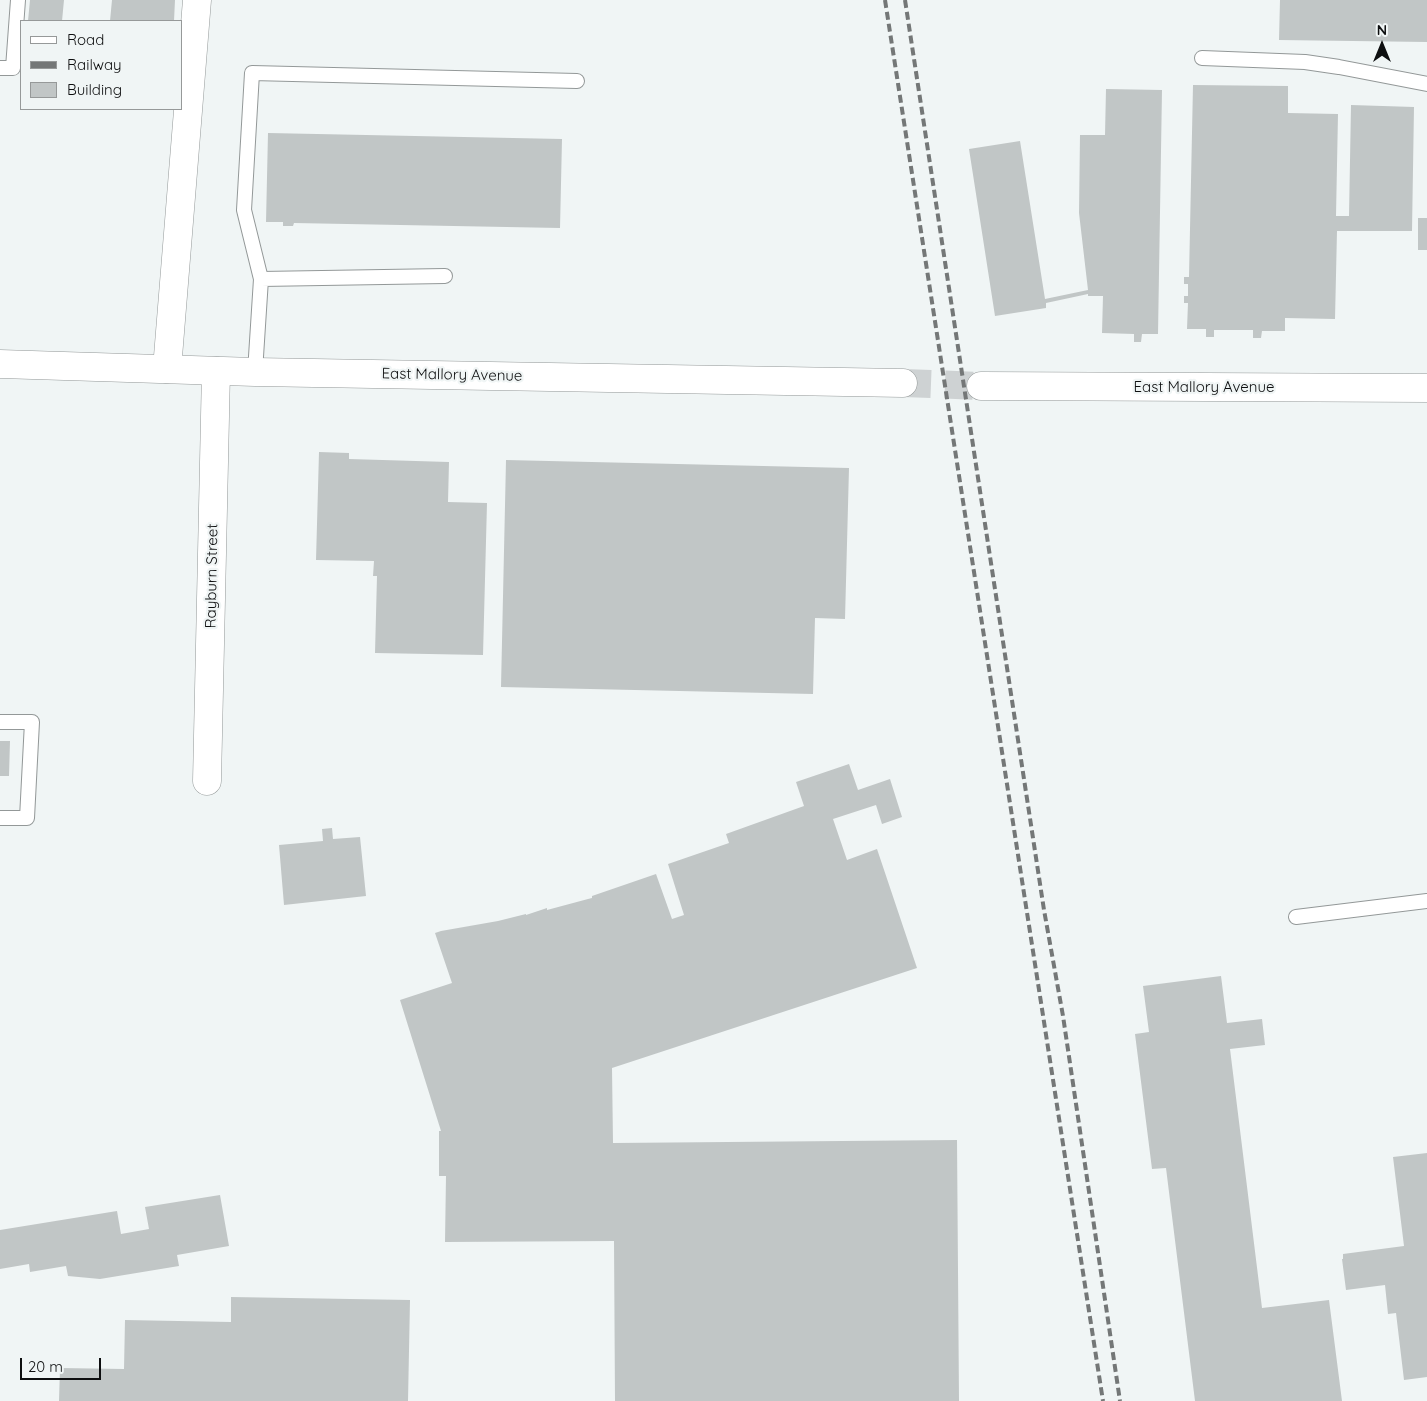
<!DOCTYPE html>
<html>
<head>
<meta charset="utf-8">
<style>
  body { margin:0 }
  #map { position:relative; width:1427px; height:1401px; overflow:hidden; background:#f0f5f5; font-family:Quicksand,sans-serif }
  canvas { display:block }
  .legend { position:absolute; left:20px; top:20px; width:162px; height:90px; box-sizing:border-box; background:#f0f5f5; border:1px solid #969999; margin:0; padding:6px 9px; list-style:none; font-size:15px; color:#0e0f10 }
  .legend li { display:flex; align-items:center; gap:10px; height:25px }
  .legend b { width:25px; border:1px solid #969999 }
  .north { position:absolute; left:1357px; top:20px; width:50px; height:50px; -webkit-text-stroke:4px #f0f5f5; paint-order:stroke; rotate:0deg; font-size:14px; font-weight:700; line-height:20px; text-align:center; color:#0e0f10 }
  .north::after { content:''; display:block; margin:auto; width:18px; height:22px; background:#0e0f10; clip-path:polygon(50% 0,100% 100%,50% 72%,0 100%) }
  .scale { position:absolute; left:20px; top:1358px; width:81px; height:22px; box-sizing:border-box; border:2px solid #0e0f10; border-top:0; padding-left:6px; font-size:15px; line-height:18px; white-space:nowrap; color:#0e0f10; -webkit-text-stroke:4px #f0f5f5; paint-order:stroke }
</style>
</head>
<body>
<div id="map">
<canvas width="1427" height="1401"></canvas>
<ul class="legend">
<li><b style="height:6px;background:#fff"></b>Road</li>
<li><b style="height:6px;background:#747777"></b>Railway</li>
<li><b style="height:14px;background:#c1c6c6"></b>Building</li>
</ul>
<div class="north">N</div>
<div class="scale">20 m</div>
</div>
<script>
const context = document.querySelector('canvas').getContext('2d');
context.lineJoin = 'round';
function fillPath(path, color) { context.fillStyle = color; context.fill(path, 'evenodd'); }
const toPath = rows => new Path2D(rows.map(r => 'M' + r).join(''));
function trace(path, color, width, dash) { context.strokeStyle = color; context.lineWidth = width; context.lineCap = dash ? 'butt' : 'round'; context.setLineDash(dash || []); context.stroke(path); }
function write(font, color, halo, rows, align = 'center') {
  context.font = font + ' Quicksand,sans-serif'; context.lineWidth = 4.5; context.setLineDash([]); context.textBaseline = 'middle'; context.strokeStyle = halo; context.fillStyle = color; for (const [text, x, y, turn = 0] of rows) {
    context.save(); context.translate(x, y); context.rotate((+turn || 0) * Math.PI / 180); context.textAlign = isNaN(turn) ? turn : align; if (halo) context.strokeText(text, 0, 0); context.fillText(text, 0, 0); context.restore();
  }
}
const building = toPath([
  [30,0,64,0,62,21,28,21],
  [112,0,175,0,174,21,110,21],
  [1280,0,1427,0,1427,42,1279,40],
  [1193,85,1288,86,1288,113,1338,114,1336,216,1349,216,1351,105,1414,107,1412,231,1337,231,1335,319,1285,318,1285,331,1262,331,1261,338,1253,338,1253,330,1214,330,1214,337,1206,337,1206,329,1187,329,1188,303,1184,303,1184,296,1188,296,1188,284,1184,284,1184,277,1189,277],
  [1106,89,1162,90,1158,334,1142,334,1141,342,1134,342,1134,334,1102,333,1103,296,1088,296,1088,294,1046,303,1046,308,995,316,969,149,1020,141,1045,299,1088,290,1079,213,1080,135,1105,135],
  [268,133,562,139,560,228,294,223,293,226,283,226,283,222,266,222],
  [1418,218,1427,218,1427,250,1418,250],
  [319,452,349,453,349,459,449,462,448,502,487,503,483,655,375,653,377,576,373,576,374,561,316,560],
  [506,460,849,468,845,619,815,618,813,694,501,687],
  [0,741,10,741,9,776,0,776],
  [849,764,858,790,890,779,902,817,882,824,876,805,833,819,847,860,877,849,917,968,612,1068,613,1143,957,1140,959,1401,615,1401,614,1241,445,1242,446,1176,439,1176,439,1131,441,1131,400,1000,452,983,435,933,441,931,498,921,526,914,526,915,547,908,547,910,588,899,592,898,592,896,656,874,672,919,684,915,668,864,729,843,726,834,804,806,796,782],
  [332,828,333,839,360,837,366,896,284,905,279,845,323,841,322,829],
  [1221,976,1227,1023,1262,1019,1265,1045,1230,1049,1262,1308,1329,1300,1342,1401,1195,1401,1166,1168,1152,1169,1135,1034,1149,1032,1143,986],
  [1427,1153,1427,1377,1404,1380,1396,1313,1388,1314,1385,1285,1346,1290,1342,1259,1343,1259,1343,1254,1404,1246,1393,1157],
  [220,1195,229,1246,177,1255,179,1266,100,1279,68,1276,66,1266,30,1272,29,1264,0,1269,0,1230,117,1211,121,1234,149,1229,145,1207],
  [231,1297,410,1300,408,1401,59,1401,60,1368,124,1369,125,1320,231,1322]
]);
const secondaryTunnel = toPath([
  [903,383,981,386]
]);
const service = toPath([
  [1202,58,1305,62,1339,67,1427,84],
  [0,68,13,68,18,0],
  [261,279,445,276],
  [255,372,261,279,244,210,252,73,577,81],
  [0,722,32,722,27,818,0,818],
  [1296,917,1427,901]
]);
const minor = toPath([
  [167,369,197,0],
  [207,781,216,371]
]);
const secondary = toPath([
  [0,364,255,372,903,383],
  [981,386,1427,388]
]);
const rail = toPath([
  [885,0,1103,1401],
  [905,0,1044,910,1063,1016,1120,1401]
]);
const streetNames = [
  ["East Mallory Avenue",452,375,1],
  ["East Mallory Avenue",1204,387],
  ["Rayburn Street",212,576,-89]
];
fillPath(building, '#c1c6c6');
trace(secondaryTunnel, '#ced2d3', 28, [28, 14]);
trace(service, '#939898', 16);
trace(minor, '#939898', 29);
trace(secondary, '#939898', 29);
trace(service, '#fff', 14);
trace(minor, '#fff', 28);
trace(secondary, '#fff', 28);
trace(rail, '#747777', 4, [8, 4]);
write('15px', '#0e0f10', '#f0f5f5', streetNames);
</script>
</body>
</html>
